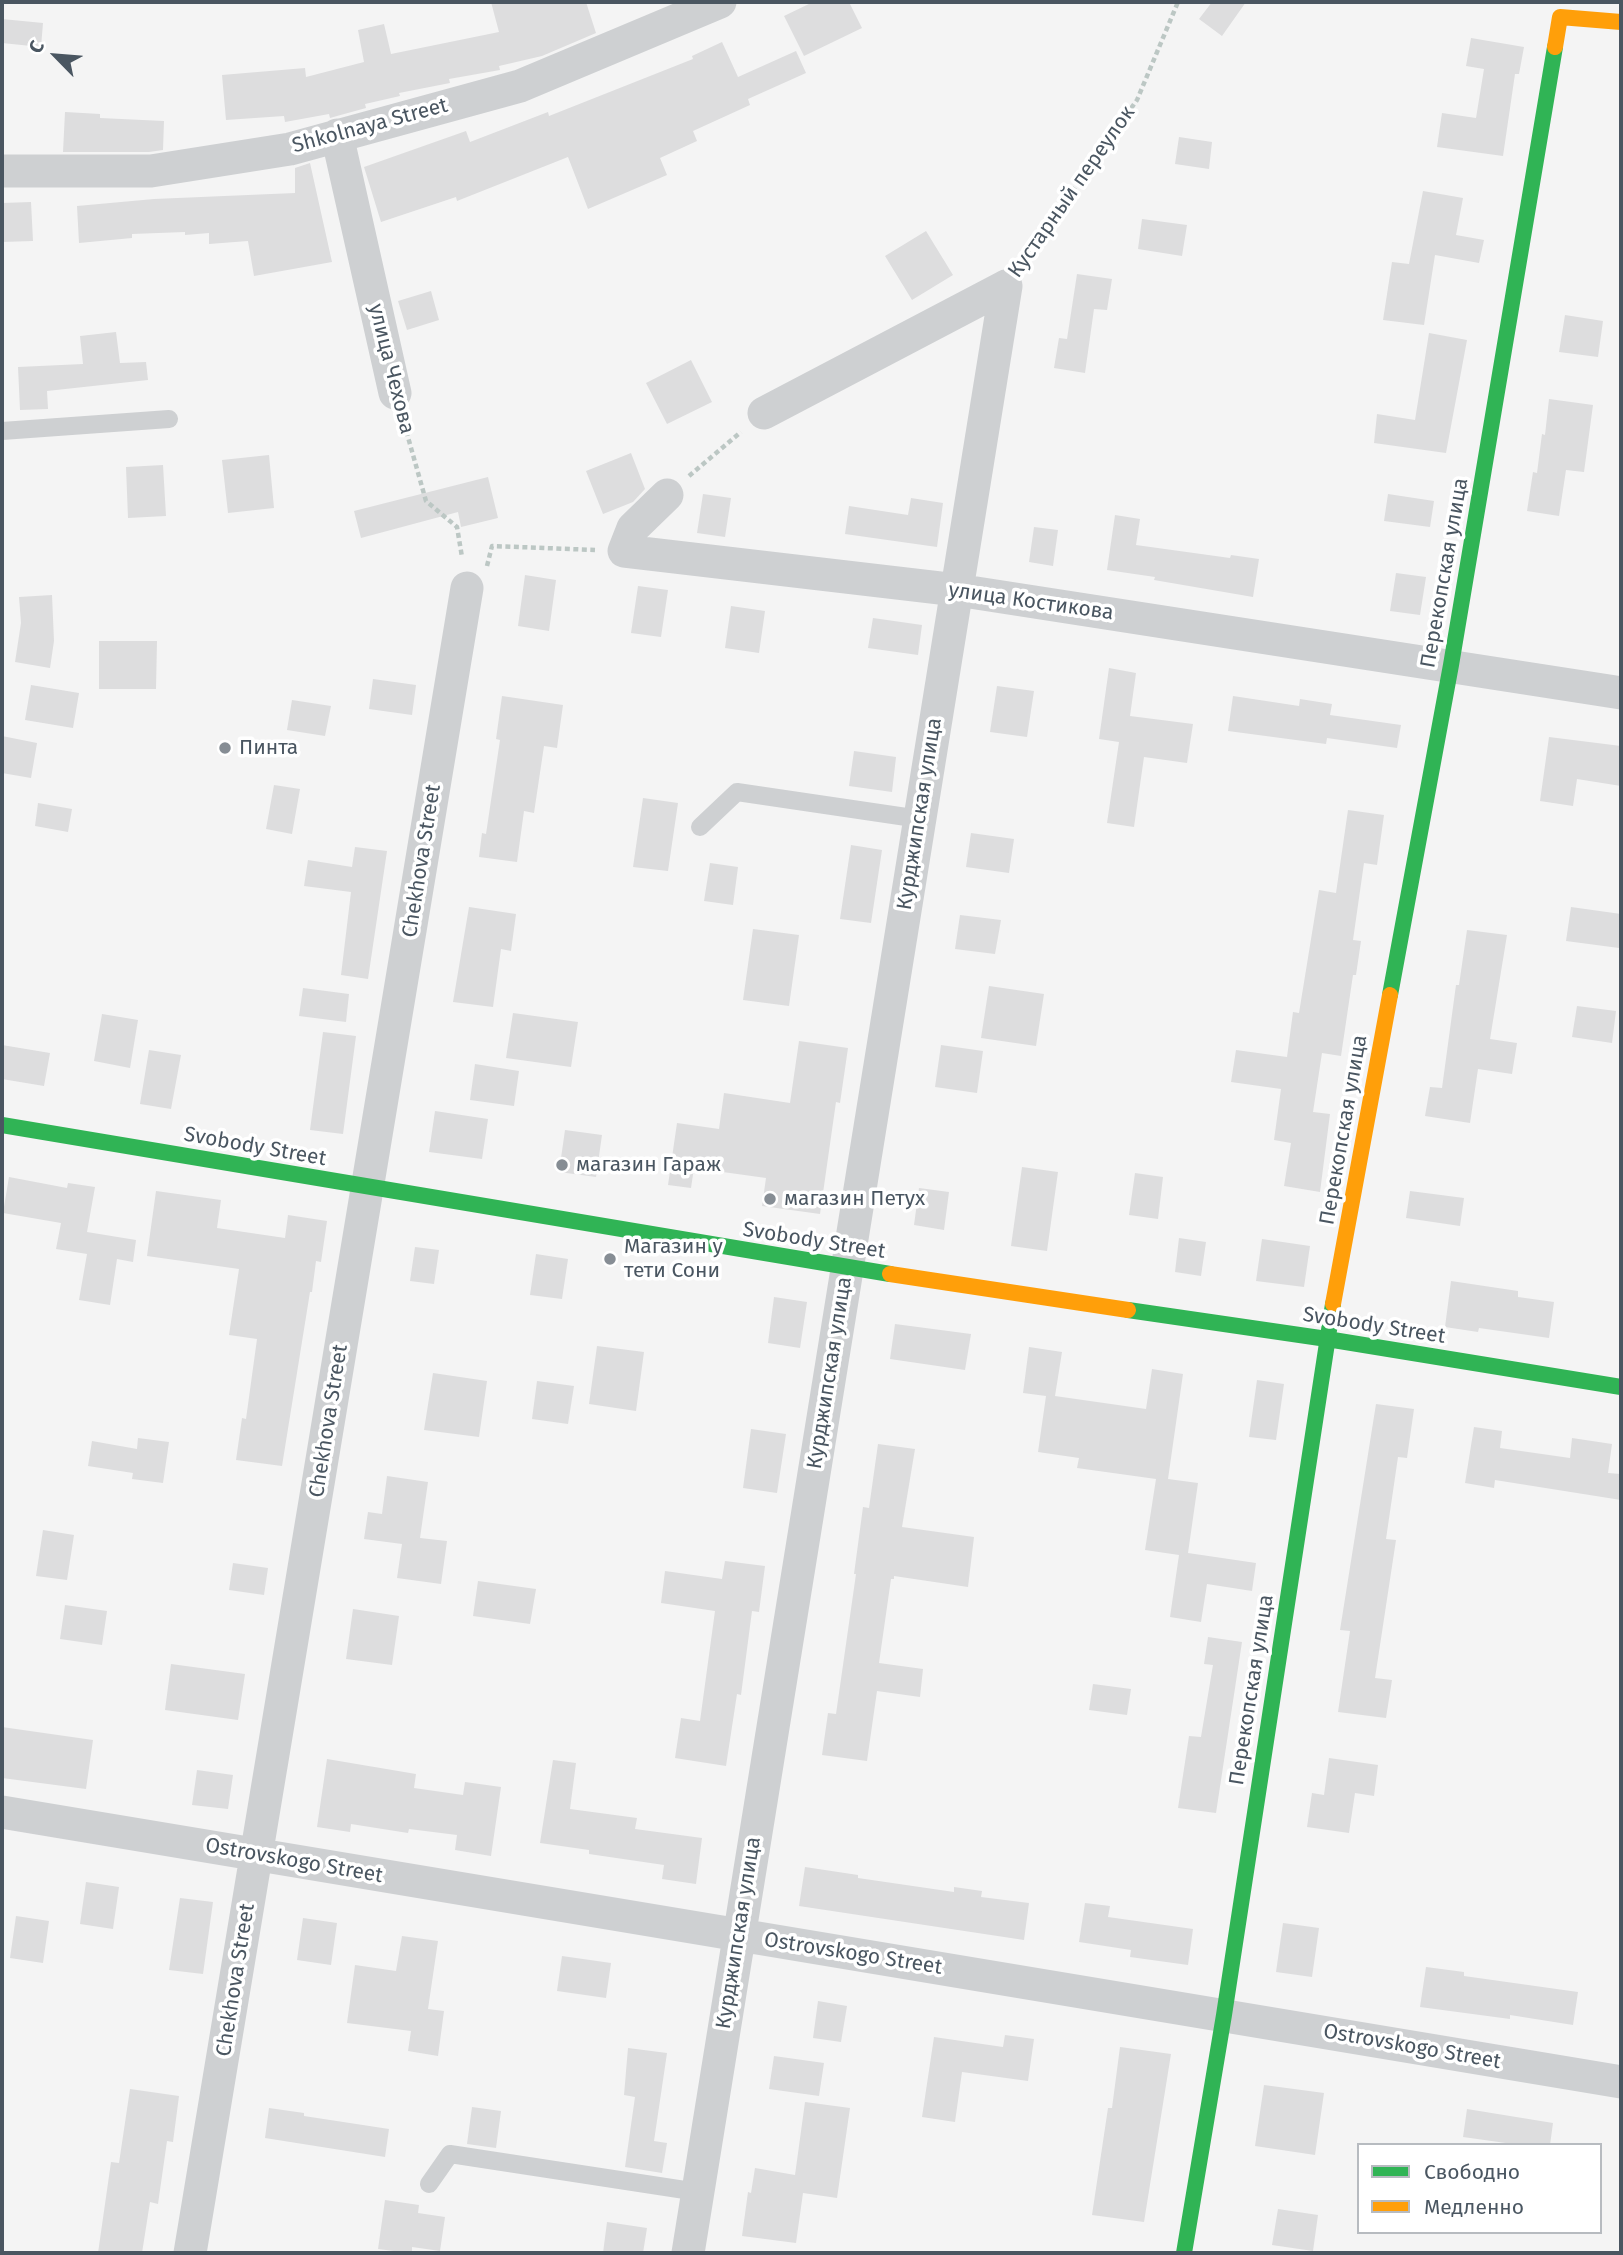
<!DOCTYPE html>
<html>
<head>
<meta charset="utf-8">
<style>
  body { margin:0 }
  #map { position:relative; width:1623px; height:2255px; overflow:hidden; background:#f4f4f4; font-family:"Fira Sans",sans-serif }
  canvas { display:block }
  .frame { position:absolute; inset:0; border:4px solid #4a5661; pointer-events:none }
  .legend { position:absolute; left:1357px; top:2143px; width:245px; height:91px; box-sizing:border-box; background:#fff; border:2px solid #b7bbc0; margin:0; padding:9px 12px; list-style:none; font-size:21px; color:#4a5661 }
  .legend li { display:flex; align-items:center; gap:14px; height:35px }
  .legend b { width:35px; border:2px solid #b7bbc0 }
  .north { position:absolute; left:21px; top:21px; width:70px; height:70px; -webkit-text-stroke:5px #fff; paint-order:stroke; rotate:295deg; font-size:19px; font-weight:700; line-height:28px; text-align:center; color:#4a5661 }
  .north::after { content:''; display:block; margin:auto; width:24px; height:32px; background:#4a5661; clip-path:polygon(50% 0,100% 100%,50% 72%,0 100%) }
</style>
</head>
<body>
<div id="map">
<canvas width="1623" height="2255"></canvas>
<div class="frame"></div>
<ul class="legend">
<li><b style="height:9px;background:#30b455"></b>Свободно</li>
<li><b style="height:9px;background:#ff9f0a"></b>Медленно</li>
</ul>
<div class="north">С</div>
</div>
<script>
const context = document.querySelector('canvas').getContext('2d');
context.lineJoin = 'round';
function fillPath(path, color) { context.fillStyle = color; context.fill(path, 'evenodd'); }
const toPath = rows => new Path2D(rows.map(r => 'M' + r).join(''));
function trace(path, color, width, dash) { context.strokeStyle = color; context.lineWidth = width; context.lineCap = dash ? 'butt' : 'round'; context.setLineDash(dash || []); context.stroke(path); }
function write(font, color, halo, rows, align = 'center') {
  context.font = font + ' "Fira Sans",sans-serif'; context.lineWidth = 7; context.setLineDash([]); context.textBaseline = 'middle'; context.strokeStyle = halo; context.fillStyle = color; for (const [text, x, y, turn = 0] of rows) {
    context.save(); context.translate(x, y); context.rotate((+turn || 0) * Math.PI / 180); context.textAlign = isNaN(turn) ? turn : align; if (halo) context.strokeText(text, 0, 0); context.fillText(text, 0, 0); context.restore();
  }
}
const building = toPath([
  [491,2,586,2,596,33,542,56,499,66,500,70,449,79,450,83,399,93,400,96,365,104,366,108,337,116,330,118,329,114,285,122,284,116,226,120,222,75,305,68,306,77,364,62,358,30,384,24,391,54,499,32],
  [813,2,849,2,862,28,804,56,784,16],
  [1212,2,1246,2,1222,36,1199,19],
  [2,19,43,23,41,47,2,43],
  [1471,38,1524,47,1519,74,1515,74,1503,156,1437,147,1442,113,1476,118,1484,69,1466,66],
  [722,42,738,77,796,51,806,73,748,99,750,105,693,131,697,141,660,158,667,175,588,209,568,157,457,201,456,197,381,222,364,167,466,131,470,142,548,112,549,116,693,59,692,56],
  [65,112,100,114,100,118,164,121,163,150,149,152,63,152],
  [1179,137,1212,142,1209,169,1175,164],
  [310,163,332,262,254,276,248,241,209,244,209,233,185,235,185,232,132,234,132,238,79,243,77,206,154,199,295,193,295,168],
  [1423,191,1463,198,1456,235,1484,240,1479,263,1435,255,1424,325,1383,320,1392,262,1409,264],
  [31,202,33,241,2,242,2,203],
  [1142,219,1187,225,1182,256,1138,249],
  [926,231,953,275,912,300,885,256],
  [1077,274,1112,279,1107,310,1094,309,1085,373,1054,368,1059,338,1067,339],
  [431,291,439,320,407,330,398,301],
  [1565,315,1603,321,1598,357,1559,352],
  [116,332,120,363,146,362,148,380,47,391,48,409,20,410,18,367,83,364,80,336],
  [1429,333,1467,340,1446,453,1374,443,1377,414,1415,420],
  [691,360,712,402,667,424,646,383],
  [1549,399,1593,405,1584,472,1566,470,1559,516,1527,511,1533,472,1537,473,1542,434,1545,435],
  [631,453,645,489,633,502,603,514,586,471],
  [269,455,274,508,228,513,222,460],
  [163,465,166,516,128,518,126,467],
  [488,477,498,518,461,527,458,512,361,538,354,511],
  [703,494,731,498,725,537,697,533],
  [1388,494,1434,501,1430,527,1384,521],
  [911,498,943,503,937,547,845,534,849,506,908,515],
  [1115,515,1140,519,1136,545,1230,558,1231,555,1259,559,1253,597,1154,580,1155,577,1107,570],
  [1034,527,1058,530,1053,566,1029,562],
  [1396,573,1426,577,1420,615,1390,611],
  [525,575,556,580,549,631,518,626],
  [638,586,668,590,661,637,631,633],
  [52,595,54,641,50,668,15,662,21,623,19,597],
  [731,606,765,611,759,653,725,648],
  [873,618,922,625,918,655,868,648],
  [99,641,157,641,156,689,99,689],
  [1109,668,1136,673,1130,716,1193,724,1187,763,1144,757,1134,827,1107,823,1119,742,1099,739],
  [373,679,416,685,412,715,369,709],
  [31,685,79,693,73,728,25,720],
  [997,686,1034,691,1027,737,990,732],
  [502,696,563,705,557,748,544,746,534,813,524,811,517,862,479,857,482,833,486,834,500,740,496,739],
  [1233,696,1299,706,1300,699,1332,704,1330,715,1401,725,1397,748,1327,738,1326,744,1228,731],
  [292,700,331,706,325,736,287,730],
  [2,736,37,743,31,778,2,773],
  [1549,737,1621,746,1621,786,1577,779,1573,806,1540,801],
  [854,751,896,757,892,792,849,786],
  [274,785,300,789,292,834,266,829],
  [643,798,678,803,668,871,633,867],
  [38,803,72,809,68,832,35,826],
  [1348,810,1384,815,1377,865,1364,863,1353,940,1361,941,1356,975,1353,975,1341,1056,1322,1053,1313,1112,1330,1114,1320,1192,1284,1186,1291,1143,1274,1140,1281,1089,1231,1082,1236,1050,1287,1057,1293,1012,1299,1013,1319,890,1336,893],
  [971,833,1014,839,1009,873,966,867],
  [851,845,882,850,871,923,840,919],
  [355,847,387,851,368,979,341,975,351,892,304,886,308,860,352,867],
  [710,863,738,867,733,905,704,901],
  [469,907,516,914,511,951,501,949,493,1007,453,1002],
  [1571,907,1621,914,1619,948,1566,941],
  [960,915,1001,920,995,954,955,949],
  [753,929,799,935,789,1006,743,1000],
  [1467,930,1507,935,1490,1039,1517,1043,1512,1074,1478,1069,1470,1123,1425,1116,1430,1087,1442,1088,1456,985,1459,985],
  [989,986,1044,994,1036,1046,981,1038],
  [303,988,349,994,346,1022,299,1016],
  [1577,1006,1616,1011,1612,1043,1572,1037],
  [513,1013,578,1022,571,1067,506,1058],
  [102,1014,138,1020,130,1068,94,1061],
  [323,1032,356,1036,343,1134,310,1130],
  [799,1041,848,1048,840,1103,836,1102,820,1214,762,1206,766,1178,694,1168,691,1188,668,1185,677,1123,719,1129,724,1093,790,1103],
  [2,1045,50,1053,44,1086,2,1079],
  [941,1045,983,1051,977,1093,935,1087],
  [149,1050,181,1055,171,1109,140,1104],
  [475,1064,519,1071,514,1106,470,1100],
  [435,1111,488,1119,482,1159,429,1152],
  [565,1130,602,1135,596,1177,559,1172],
  [1022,1167,1058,1172,1047,1251,1011,1246],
  [1135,1173,1163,1177,1158,1219,1129,1215],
  [9,1177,67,1188,68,1183,95,1187,87,1232,136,1240,133,1262,117,1259,110,1305,79,1300,87,1254,56,1249,61,1223,3,1213],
  [919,1188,949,1192,944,1230,914,1225],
  [156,1191,221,1200,217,1228,285,1238,288,1215,327,1221,321,1262,316,1261,312,1292,310,1292,282,1466,236,1460,242,1418,246,1419,257,1339,229,1335,239,1269,147,1256],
  [1410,1191,1464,1198,1460,1226,1406,1218],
  [1179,1238,1206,1242,1201,1276,1175,1272],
  [1262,1239,1310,1246,1304,1287,1256,1281],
  [415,1247,439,1250,434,1284,410,1281],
  [536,1254,568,1259,562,1299,530,1295],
  [1451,1281,1518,1291,1518,1297,1554,1302,1549,1338,1479,1328,1478,1332,1445,1327],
  [774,1297,807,1302,800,1348,768,1343],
  [895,1324,971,1334,965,1370,890,1359],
  [597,1346,644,1352,636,1411,589,1404],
  [1029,1347,1062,1352,1055,1396,1146,1409,1152,1369,1183,1374,1168,1479,1198,1483,1188,1553,1256,1563,1252,1591,1207,1584,1201,1622,1170,1617,1179,1555,1145,1550,1156,1479,1077,1468,1079,1458,1038,1452,1046,1396,1023,1393],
  [433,1373,487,1381,479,1437,424,1430],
  [1257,1380,1284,1384,1276,1440,1249,1437],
  [537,1381,574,1386,568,1424,532,1419],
  [1376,1404,1414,1409,1407,1458,1398,1457,1386,1539,1396,1540,1375,1678,1392,1680,1386,1718,1338,1712,1350,1631,1340,1630],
  [1474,1427,1502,1431,1500,1448,1570,1458,1572,1438,1612,1444,1608,1473,1621,1474,1621,1500,1495,1480,1494,1488,1465,1483],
  [751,1429,786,1434,777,1493,743,1488],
  [138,1438,169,1442,163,1483,132,1479,133,1473,88,1466,92,1441,137,1449],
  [878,1444,915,1449,902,1527,974,1537,968,1587,894,1576,894,1579,891,1579,879,1663,923,1669,920,1697,877,1691,867,1761,822,1755,828,1713,836,1714,856,1574,854,1574,863,1507,869,1508],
  [387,1476,428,1482,420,1538,447,1541,441,1584,397,1578,402,1544,364,1539,368,1512,382,1514],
  [43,1530,74,1535,67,1580,36,1576],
  [725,1561,765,1566,759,1612,752,1611,741,1695,737,1694,726,1766,675,1758,681,1718,700,1721,715,1611,661,1603,665,1571,722,1579],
  [233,1563,268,1568,264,1595,229,1590],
  [478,1581,536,1589,530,1624,473,1616],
  [65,1605,107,1611,102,1645,60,1639],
  [353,1609,399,1616,392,1665,346,1659],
  [1208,1637,1242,1642,1216,1813,1178,1808,1189,1736,1201,1737,1213,1665,1204,1664],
  [171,1664,245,1674,238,1720,165,1710],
  [1093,1684,1131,1689,1127,1715,1089,1710],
  [2,1727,93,1740,86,1789,2,1778],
  [1329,1758,1378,1765,1374,1796,1355,1793,1349,1833,1307,1827,1312,1793,1324,1795],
  [327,1759,416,1774,414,1788,463,1795,465,1782,501,1787,491,1856,455,1850,457,1835,409,1829,408,1833,351,1824,350,1832,317,1827],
  [553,1760,576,1763,570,1809,637,1818,635,1829,702,1838,696,1884,662,1879,664,1865,589,1854,589,1850,540,1843],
  [197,1770,233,1775,228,1809,192,1805],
  [805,1867,858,1875,858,1878,954,1892,954,1887,982,1891,981,1897,1029,1903,1024,1940,799,1906],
  [86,1882,119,1887,113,1929,80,1924],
  [180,1898,213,1902,203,1974,169,1970],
  [1085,1903,1110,1906,1108,1917,1193,1929,1188,1965,1130,1957,1131,1950,1079,1942],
  [16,1916,49,1921,43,1963,10,1958],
  [303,1918,337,1923,331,1965,297,1960],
  [1283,1923,1319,1928,1312,1977,1276,1972],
  [402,1936,438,1941,428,2009,444,2011,438,2056,408,2051,411,2031,347,2023,355,1965,396,1971],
  [562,1956,611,1963,606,1998,557,1991],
  [1426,1967,1464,1972,1464,1976,1578,1992,1573,2025,1510,2015,1510,2019,1420,2007],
  [818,2001,847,2006,841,2042,813,2038],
  [1005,2035,1034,2039,1028,2081,962,2072,955,2122,922,2117,934,2037,1003,2047],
  [1120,2047,1171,2054,1144,2222,1092,2215,1108,2108,1112,2108],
  [628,2048,667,2053,654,2141,667,2143,662,2173,625,2167,635,2097,624,2095],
  [774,2056,824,2063,819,2096,769,2089],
  [1264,2085,1324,2093,1315,2155,1255,2146],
  [130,2089,179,2096,173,2142,167,2141,158,2204,150,2202,142,2253,98,2253,111,2162,119,2163],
  [805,2102,850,2108,837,2198,803,2193,796,2243,742,2236,748,2192,751,2193,755,2168,795,2175],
  [472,2107,501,2111,496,2148,467,2144],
  [269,2108,304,2113,304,2116,389,2129,385,2157,265,2138],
  [1467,2109,1553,2123,1550,2145,1520,2145,1463,2137],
  [385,2200,419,2205,418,2213,445,2217,440,2251,412,2247,412,2253,409,2253,378,2249],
  [1278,2209,1318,2215,1313,2251,1272,2245],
  [607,2222,647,2228,643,2253,603,2253]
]);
const path = toPath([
  [1023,261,1137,100,1178,2],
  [404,423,426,501,457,527,462,557],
  [689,476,741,432],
  [487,566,492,546,595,550]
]);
const lane = toPath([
  [2,431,169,419],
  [700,827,737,792,920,819],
  [429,2184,450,2154,698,2192]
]);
const street = toPath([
  [337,135,395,393],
  [2,171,151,171,290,149,520,86,720,2],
  [764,413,1006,286],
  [667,495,633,528,624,551,957,590,1621,693],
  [2,1812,1621,2082],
  [190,2253,467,588],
  [688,2253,1006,286]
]);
const fast = toPath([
  [1390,995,1451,665,1555,47],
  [2,1125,890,1274],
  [1128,1310,1327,1339,1621,1387],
  [1184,2253,1224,2015,1333,1304]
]);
const slow = toPath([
  [1555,47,1560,17,1621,22],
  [890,1274,1128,1310],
  [1333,1304,1390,995]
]);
const markers = [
  [225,748,7,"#868d94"],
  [562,1165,7,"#868d94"],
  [770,1199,7,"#868d94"],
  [610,1259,7,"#868d94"]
];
const streetNames = [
  ["Shkolnaya Street",370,126,-15],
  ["Кустарный переулок",1072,192,-55],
  ["улица Чехова",391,369,76],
  ["Перекопская улица",1445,573,-80],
  ["улица Костикова",1031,602,8],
  ["Курджипская улица",920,814,-81],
  ["Chekhova Street",422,861,-81],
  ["Перекопская улица",1344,1130,-80],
  ["Svobody Street",255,1147,10],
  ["Svobody Street",814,1241,9],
  ["Svobody Street",1374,1326,9],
  ["Курджипская улица",830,1373,-81],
  ["Chekhova Street",329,1421,-81],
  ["Перекопская улица",1252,1690,-81],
  ["Ostrovskogo Street",294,1861,10],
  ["Курджипская улица",739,1933,-81],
  ["Ostrovskogo Street",853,1954,9],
  ["Chekhova Street",236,1980,-81],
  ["Ostrovskogo Street",1412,2047,10]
];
const poiNames = [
  ["Пинта",239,748],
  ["магазин Гараж",576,1165],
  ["магазин Петух",784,1199],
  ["Магазин у",624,1247],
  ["тети Сони",624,1271]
];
fillPath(building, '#ddddde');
trace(path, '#bcc7c4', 4.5, [5, 3.5]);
trace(lane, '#ced0d2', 18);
trace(street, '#ced0d2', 33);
trace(fast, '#30b455', 16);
trace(slow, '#ff9f0a', 16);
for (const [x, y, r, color] of markers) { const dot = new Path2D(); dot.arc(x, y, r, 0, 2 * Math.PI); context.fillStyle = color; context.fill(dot); trace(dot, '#fff', 2.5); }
write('21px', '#4a5661', '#fff', streetNames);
write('21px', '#4a5661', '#fff', poiNames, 'left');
</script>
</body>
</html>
